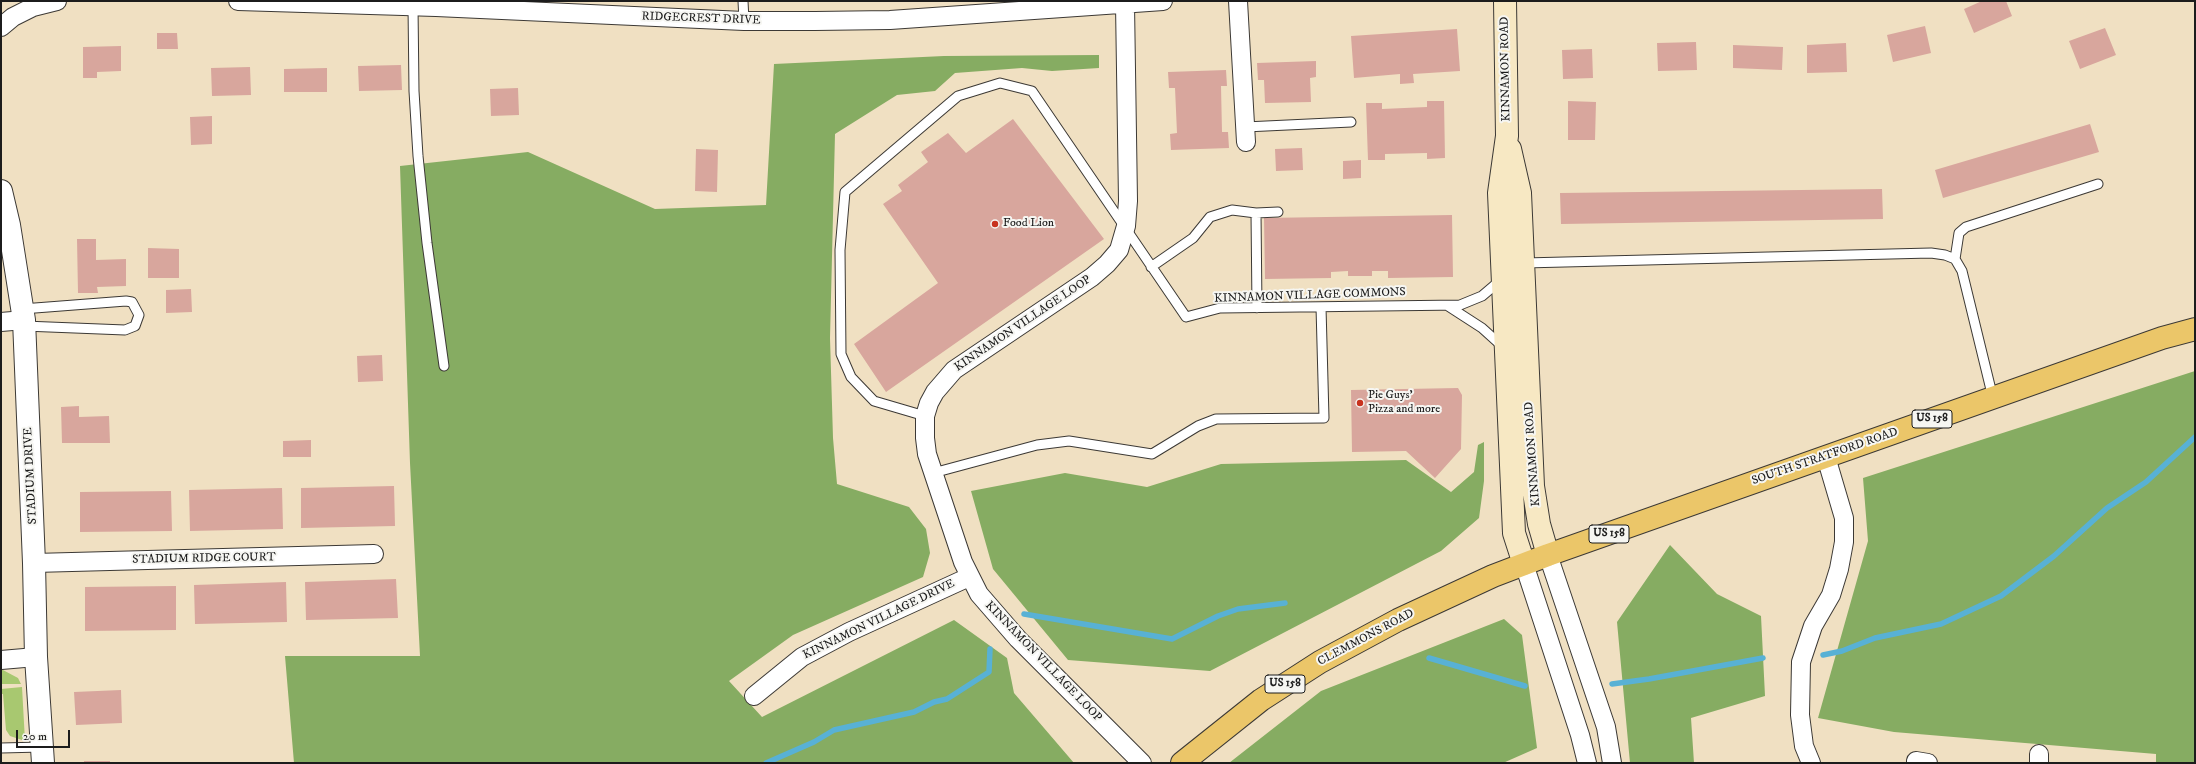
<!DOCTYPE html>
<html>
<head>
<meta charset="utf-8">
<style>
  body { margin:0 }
  #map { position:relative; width:2196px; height:764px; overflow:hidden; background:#f0e0c2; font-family:"IM FELL DW Pica",serif }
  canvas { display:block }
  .frame { position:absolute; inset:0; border:2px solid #1c1c1c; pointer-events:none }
  .scale { position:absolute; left:16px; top:730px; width:54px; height:18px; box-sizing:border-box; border:2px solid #1c1c1c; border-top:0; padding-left:5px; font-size:12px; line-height:14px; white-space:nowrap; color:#1c1c1c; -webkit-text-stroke:3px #f6f6f2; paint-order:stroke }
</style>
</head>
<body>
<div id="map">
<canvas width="2196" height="764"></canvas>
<div class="frame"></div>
<div class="scale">20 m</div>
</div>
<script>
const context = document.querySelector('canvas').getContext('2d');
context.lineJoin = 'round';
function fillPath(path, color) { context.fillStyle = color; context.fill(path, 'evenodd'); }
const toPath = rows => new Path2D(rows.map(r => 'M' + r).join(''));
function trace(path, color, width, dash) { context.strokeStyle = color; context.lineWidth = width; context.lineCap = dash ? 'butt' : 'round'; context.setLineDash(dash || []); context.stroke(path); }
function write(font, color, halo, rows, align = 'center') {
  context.font = font + ' "IM FELL DW Pica",serif'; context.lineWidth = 4; context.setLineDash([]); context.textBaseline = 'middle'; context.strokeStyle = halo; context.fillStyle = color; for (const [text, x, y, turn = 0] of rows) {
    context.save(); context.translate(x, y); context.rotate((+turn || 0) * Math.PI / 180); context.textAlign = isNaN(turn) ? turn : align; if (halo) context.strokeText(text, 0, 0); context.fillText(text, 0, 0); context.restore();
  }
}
const green = toPath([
  [1,669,18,678,21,684,1,684],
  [22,687,25,741,10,736,6,730,3,694,1,694,1,689]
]);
const forest = toPath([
  [1099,55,1099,68,1052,71,1022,68,955,73,935,91,897,95,835,134,830,338,833,438,837,484,909,507,926,529,930,553,923,577,793,635,729,681,762,717,954,620,1007,658,1014,693,1074,763,294,763,285,656,420,656,410,463,400,166,528,152,655,209,766,205,774,64,944,56],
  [2195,371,2195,763,2156,763,2156,754,1894,732,1818,718,1868,541,1863,478],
  [1484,442,1484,481,1479,518,1441,551,1210,671,1068,660,993,569,971,491,1065,473,1147,487,1221,464,1406,460,1451,492,1474,472,1478,445],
  [1670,545,1717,594,1761,616,1765,696,1691,718,1694,763,1630,763,1617,622],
  [1504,619,1522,635,1537,748,1503,763,1229,763,1321,691]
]);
const stream = toPath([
  [1024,614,1172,639,1218,616,1238,609,1285,603],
  [1823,655,1842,651,1875,638,1941,624,2001,596,2054,556,2107,508,2146,482,2195,437],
  [1429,658,1525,686],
  [1612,684,1649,679,1763,658],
  [766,763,814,742,834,730,914,712,934,702,947,699,989,672,990,649]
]);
const building = toPath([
  [1982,1,2006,1,2012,16,1974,33,1964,9],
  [1925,26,1931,53,1893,62,1887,35],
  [2105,28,2116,55,2080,69,2069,41],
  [1457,29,1460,71,1413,74,1414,83,1400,84,1400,74,1354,78,1351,36],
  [157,33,177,33,178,49,157,49],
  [1696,42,1697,70,1658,71,1657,43],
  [1846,43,1847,72,1807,73,1807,45],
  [1733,45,1783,47,1782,70,1733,68],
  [121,46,121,71,97,72,97,78,83,78,83,47],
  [1592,49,1593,78,1563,79,1562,50],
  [1316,61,1316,77,1310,78,1311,102,1265,103,1264,80,1258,80,1257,63],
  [401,65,402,90,359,91,358,66],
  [250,67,251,95,212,96,211,68],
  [327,68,327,92,284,92,284,69],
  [1226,70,1227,86,1221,86,1222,132,1228,132,1229,148,1171,150,1170,134,1177,133,1175,88,1169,88,1168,72],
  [518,88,519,115,491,116,490,89],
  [1427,101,1444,101,1445,158,1427,159,1427,153,1385,154,1385,160,1368,160,1366,103,1382,103,1382,109,1427,107],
  [1568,101,1596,102,1595,140,1568,140],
  [212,116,212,144,191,145,190,117],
  [1013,119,1104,239,886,392,854,344,938,283,883,204,902,191,898,185,928,162,921,152,948,133,966,153],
  [2090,124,2099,152,1943,198,1935,170],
  [1302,148,1303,170,1276,171,1275,149],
  [696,149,718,150,717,192,695,191],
  [1361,160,1361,178,1343,179,1343,161],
  [1882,189,1883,219,1561,224,1560,193],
  [1452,215,1453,277,1388,278,1388,271,1372,271,1372,276,1348,276,1348,271,1331,272,1331,278,1265,279,1264,218],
  [77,239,96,239,96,260,126,259,126,286,97,287,98,293,78,293],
  [148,248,179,249,179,278,148,278],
  [191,289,192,312,166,313,166,290],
  [382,355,383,381,358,382,357,356],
  [1458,388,1462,395,1461,449,1435,478,1406,451,1352,452,1351,390],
  [79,406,79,417,109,416,110,443,62,443,61,407],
  [311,440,311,457,283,457,283,441],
  [394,486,395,526,301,528,301,488],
  [282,488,283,529,190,531,189,490],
  [171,491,172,531,80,532,80,492],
  [396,579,398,618,306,620,305,582],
  [286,582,287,622,195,624,194,585],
  [176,586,176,630,85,631,85,587],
  [121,690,122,723,76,725,74,692],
  [84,761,110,761,110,763,84,763]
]);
const service = toPath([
  [743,1,744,21],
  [413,6,414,91,418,156,427,243,444,366],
  [1245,127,1351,122],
  [1256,213,1278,212],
  [1955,259,1959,233,1966,227,2098,184],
  [1524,263,1931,253,1945,255,1955,259,1962,271,1993,398],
  [1151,267,1193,238,1210,217,1232,210,1256,213,1257,308],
  [1448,306,1482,328,1503,347],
  [22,309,126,301,132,302,139,315,135,326,125,330,24,326],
  [925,416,874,401,851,377,841,354,840,250,845,192,958,96,1000,83,1032,91,1186,317,1220,308,1460,305,1482,296,1502,279],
  [933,473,1037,445,1069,441,1152,454,1198,426,1216,419,1324,418,1321,307],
  [1,748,42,747]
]);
const minor = toPath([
  [238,1,436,7,744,21,815,21,890,20,1163,1],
  [1238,1,1246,142],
  [1125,4,1128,201,1126,226,1119,250,1107,264,1092,277,954,370,935,392,929,403,925,416,925,438,927,454,963,562,979,594,1018,639,1142,763],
  [1,27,13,17,33,7,57,1],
  [1,322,24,320],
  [1548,555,1606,727,1612,763],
  [34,563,374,554],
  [1524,564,1580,735,1587,763],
  [1,660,36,657],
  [754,696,802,657,849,632,969,577],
  [2039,754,2039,763],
  [1916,761,1928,763],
  [1811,763,1804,746,1800,715,1801,662,1813,626,1831,595,1839,569,1844,542,1844,518,1826,457]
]);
const tertiary = toPath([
  [1,191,9,225,24,320,34,563,36,657,43,763]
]);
const secondary = toPath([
  [1505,1,1507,136,1499,193,1514,533,1524,564],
  [1510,149,1520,193,1533,486,1539,524,1548,555]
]);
const primary = toPath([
  [1182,763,1261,700,1320,662,1398,620,1493,576,1548,555,2162,338,2195,329]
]);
const markers = [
  [995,224,4,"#c8321e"],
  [1360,403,4,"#c8321e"]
];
const shields = [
  [1932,419,40],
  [1609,534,40],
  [1285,684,40]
];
const shieldNames = [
  ["US 158",1932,419],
  ["US 158",1609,534],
  ["US 158",1285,684]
];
const streetNames = [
  ["RIDGECREST DRIVE",701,19,2],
  ["KINNAMON ROAD",1506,69,-91],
  ["KINNAMON VILLAGE COMMONS",1310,296,-2],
  ["KINNAMON VILLAGE LOOP",1023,324,-34],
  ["KINNAMON ROAD",1533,454,-94],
  ["SOUTH STRATFORD ROAD",1825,457,-19],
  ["STADIUM DRIVE",31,476,-93],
  ["STADIUM RIDGE COURT",204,559,-1],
  ["KINNAMON VILLAGE DRIVE",879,620,-26],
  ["CLEMMONS ROAD",1366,638,-28],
  ["KINNAMON VILLAGE LOOP",1043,662,46]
];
const poiNames = [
  ["Food Lion",1003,224],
  ["Pie Guys'",1368,396],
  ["Pizza and more",1368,410]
];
fillPath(green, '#a8c870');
fillPath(forest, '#86ac62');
trace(stream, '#58b1d5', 5.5);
fillPath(building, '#d8a69d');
trace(service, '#3c3935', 11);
trace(minor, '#3c3935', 20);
trace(tertiary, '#3c3935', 24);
trace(secondary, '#3c3935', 24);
trace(primary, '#3c3935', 24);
trace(service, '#fff', 9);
trace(minor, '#fff', 18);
trace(tertiary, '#fff', 22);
trace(secondary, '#f7e8c3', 22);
trace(primary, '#ebc669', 22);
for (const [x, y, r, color] of markers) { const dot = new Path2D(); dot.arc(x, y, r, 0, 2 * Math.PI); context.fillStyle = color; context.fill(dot); trace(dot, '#f6f6f2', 1.5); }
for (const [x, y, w] of shields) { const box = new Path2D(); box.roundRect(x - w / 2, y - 9, w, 18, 3); context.fillStyle = '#f6f6f2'; context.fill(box); trace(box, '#1c1c1c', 1); }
write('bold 11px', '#1c1c1c', null, shieldNames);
write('12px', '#1c1c1c', '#f6f6f2', streetNames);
write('12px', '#1c1c1c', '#f6f6f2', poiNames, 'left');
</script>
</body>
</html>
